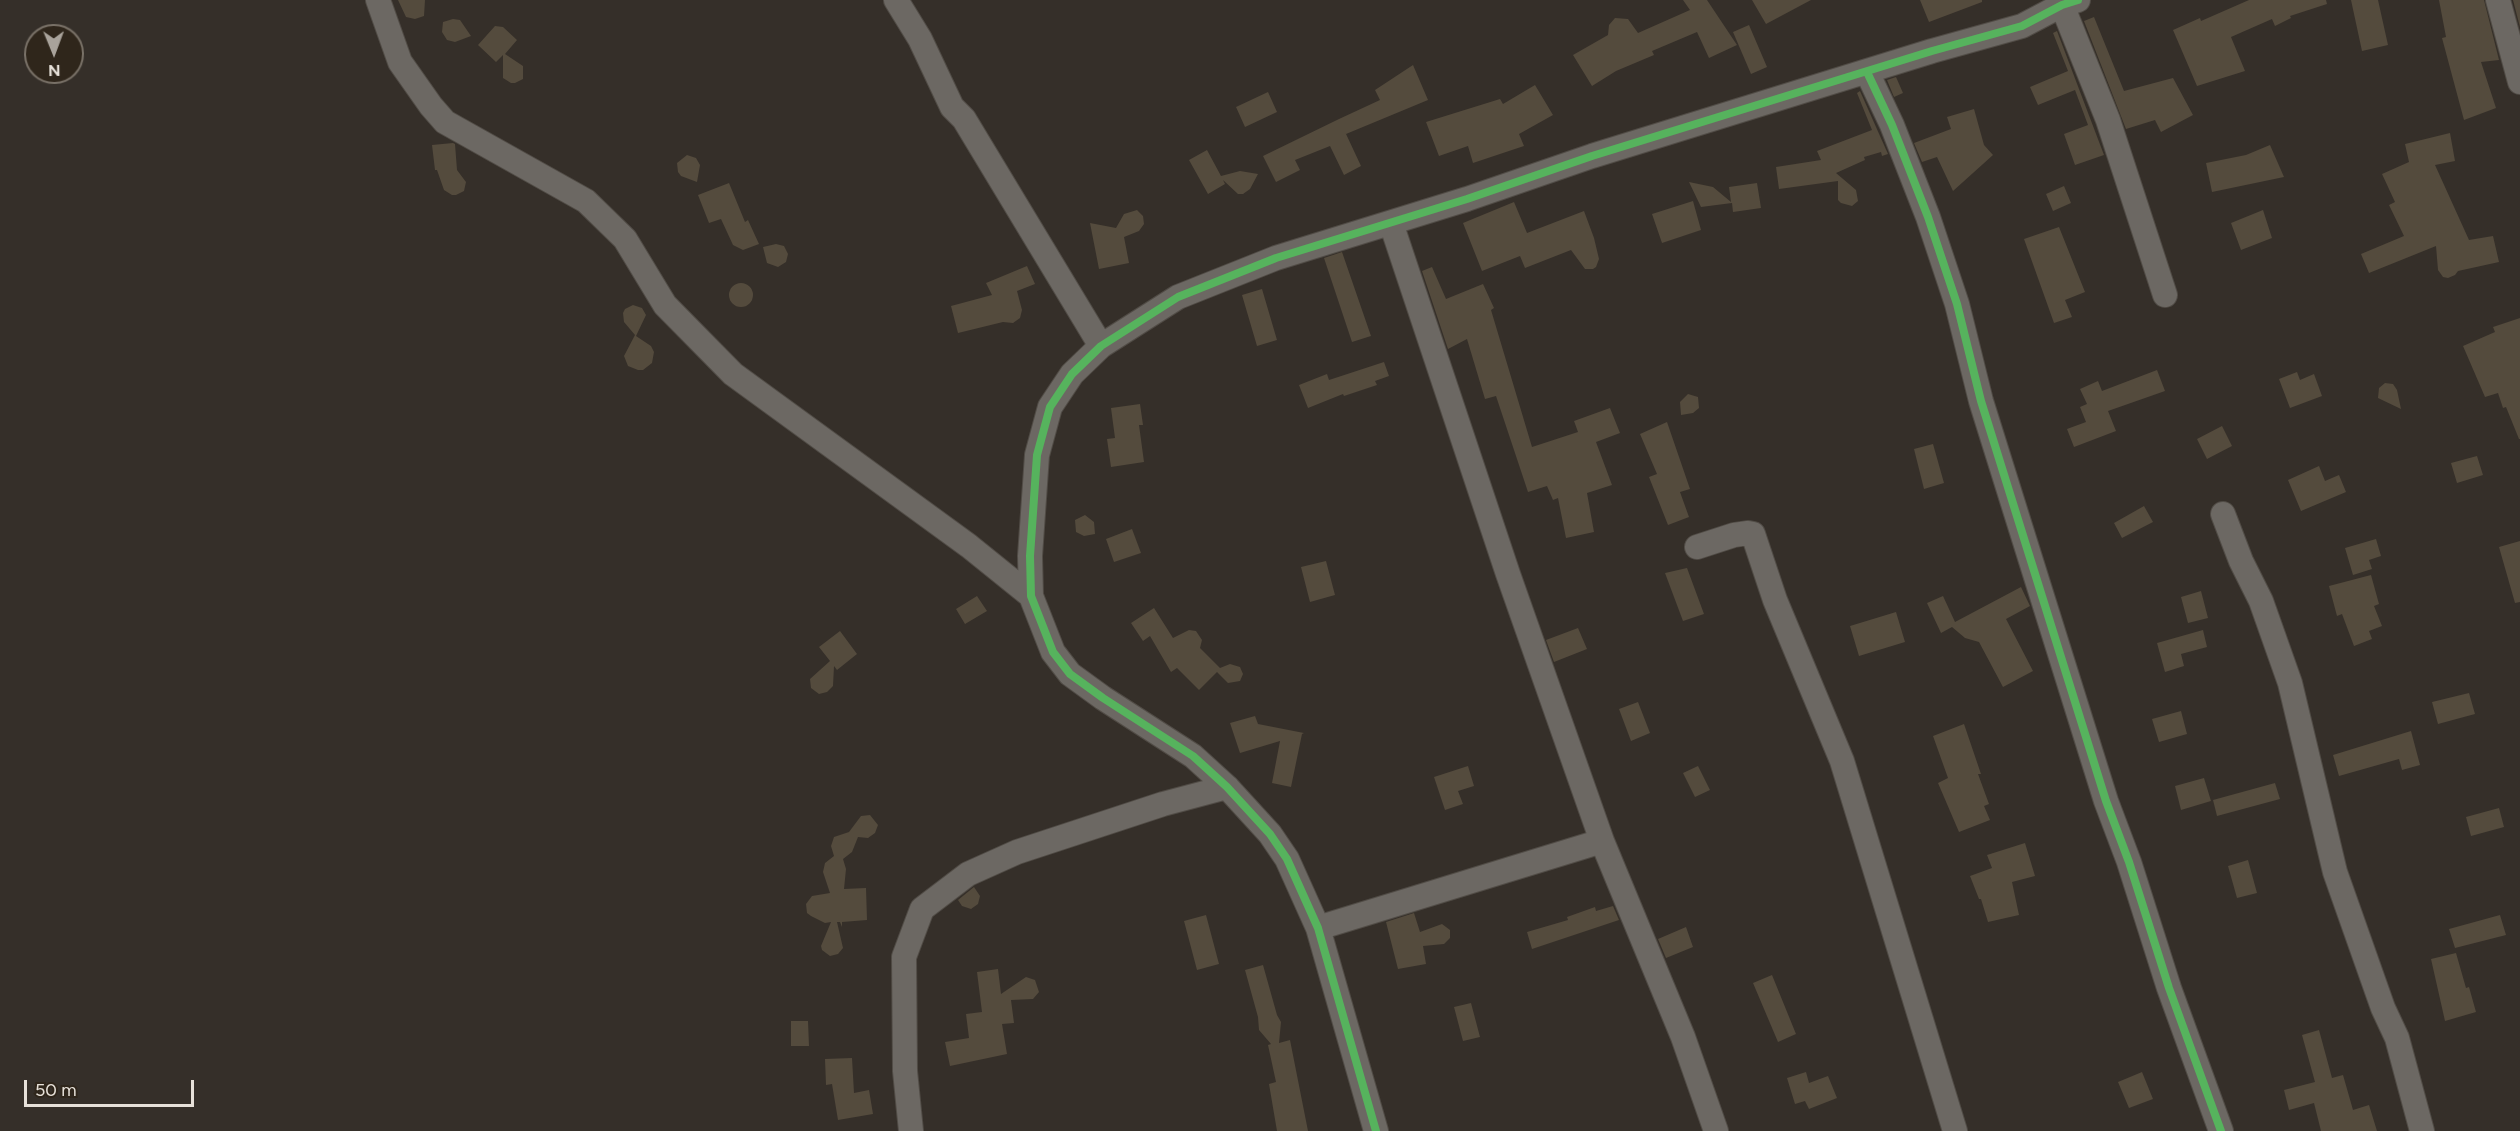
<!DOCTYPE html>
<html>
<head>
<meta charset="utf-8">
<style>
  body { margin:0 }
  #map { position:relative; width:2520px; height:1131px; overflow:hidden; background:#352f29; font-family:Figtree,sans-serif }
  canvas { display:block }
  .north { position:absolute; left:24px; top:24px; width:60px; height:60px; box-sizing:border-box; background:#2f261b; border:2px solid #797167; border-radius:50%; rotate:179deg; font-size:16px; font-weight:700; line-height:24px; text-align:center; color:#e7e1d9 }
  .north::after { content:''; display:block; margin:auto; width:21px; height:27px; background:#a9a39b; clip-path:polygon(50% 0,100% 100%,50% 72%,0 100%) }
  .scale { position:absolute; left:24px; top:1080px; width:170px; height:27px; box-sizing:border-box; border:3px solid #e7e1d9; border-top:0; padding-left:8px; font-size:18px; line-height:21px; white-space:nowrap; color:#e7e1d9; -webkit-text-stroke:4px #2f261b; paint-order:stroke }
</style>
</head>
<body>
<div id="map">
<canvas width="2520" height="1131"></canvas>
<div class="north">N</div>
<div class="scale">50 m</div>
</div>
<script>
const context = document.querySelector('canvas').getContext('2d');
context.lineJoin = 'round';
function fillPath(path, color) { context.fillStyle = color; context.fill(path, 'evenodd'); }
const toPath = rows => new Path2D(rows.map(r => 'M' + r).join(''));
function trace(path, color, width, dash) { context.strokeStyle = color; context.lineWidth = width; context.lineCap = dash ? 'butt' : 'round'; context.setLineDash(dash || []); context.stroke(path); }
const building = toPath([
  [398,0,425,0,424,16,415,19,406,17],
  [1683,0,1707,0,1737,45,1709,58,1697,32,1652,51,1654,55,1616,71,1592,86,1573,55,1608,35,1609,25,1615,18,1628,19,1638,33,1690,10],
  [1752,0,1811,0,1766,24],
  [1920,0,1982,0,1982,2,1929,22],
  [2249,0,2326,0,2327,4,2290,16,2291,18,2275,26,2272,19,2231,37,2245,71,2197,86,2173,30,2200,18,2201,21],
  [2351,0,2378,0,2388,45,2362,51],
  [2439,0,2484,0,2499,60,2481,62,2496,108,2464,120,2442,38,2446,37],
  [2513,0,2520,0,2520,27],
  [2094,17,2124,91,2173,78,2193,115,2161,132,2155,120,2126,129,2084,21],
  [453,19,460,20,471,36,455,42,447,40,442,32,443,22],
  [1749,25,1767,67,1751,74,1733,32],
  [495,26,503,27,517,40,505,54,523,66,523,79,515,83,511,83,503,78,503,55,496,62,478,45],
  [2057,31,2104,155,2075,165,2064,134,2088,125,2075,90,2038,105,2030,87,2068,71,2053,33],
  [1413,65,1428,100,1346,134,1339,119,1380,100,1375,90],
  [1896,77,1903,93,1894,97,1887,80],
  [1535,85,1553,115,1519,134,1524,146,1473,163,1468,146,1439,156,1426,122,1500,99,1503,104],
  [1860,91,1888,154,1882,156,1881,152,1864,157,1865,160,1836,173,1856,190,1858,201,1852,206,1841,203,1838,200,1838,181,1779,189,1776,167,1821,160,1817,151,1872,130,1857,93],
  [1268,92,1277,112,1245,127,1236,107],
  [1974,109,1984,145,1993,155,1953,191,1937,157,1922,162,1914,143,1951,129,1947,117],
  [1339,119,1361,166,1344,175,1330,146,1295,160,1300,170,1276,182,1263,156],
  [2450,133,2455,161,2435,165,2469,240,2493,236,2499,262,2458,271,2455,275,2448,278,2443,277,2438,270,2436,246,2369,273,2361,254,2404,236,2389,205,2395,202,2382,174,2409,162,2405,144],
  [453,143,455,144,457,170,466,182,464,191,456,195,452,195,444,190,437,170,435,170,432,145],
  [2270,145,2284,177,2212,192,2206,163,2246,155],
  [1207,150,1221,176,1240,171,1258,174,1250,189,1243,194,1238,194,1223,180,1225,184,1208,194,1189,160],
  [687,155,696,158,700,165,697,182,681,176,678,172,677,163],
  [1689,182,1713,187,1731,202,1729,187,1757,183,1761,208,1733,212,1732,203,1701,207],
  [729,183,745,222,748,220,759,244,743,250,733,245,721,219,709,223,698,195],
  [2064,186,2071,203,2053,211,2046,194],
  [1693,201,1701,230,1662,243,1652,214],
  [1514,202,1527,233,1584,211,1594,238,1599,259,1596,267,1593,269,1585,269,1571,250,1525,268,1520,256,1482,271,1463,223],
  [1137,210,1143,216,1144,224,1139,231,1124,237,1129,263,1099,269,1090,223,1116,228,1124,214],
  [2263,210,2272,238,2241,250,2231,223],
  [2059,227,2085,292,2065,300,2072,317,2054,323,2024,239],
  [776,244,784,246,788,254,786,262,778,267,767,263,763,247],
  [1342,252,1371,336,1352,342,1324,258],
  [1027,266,1035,284,1017,291,1022,310,1020,318,1013,323,1003,322,958,333,951,306,992,295,986,283],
  [1432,267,1446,299,1483,284,1494,308,1491,310,1532,447,1578,432,1574,421,1610,408,1620,433,1596,442,1612,485,1587,493,1594,532,1566,538,1558,498,1553,500,1547,486,1528,492,1496,396,1485,399,1467,339,1448,349,1422,271],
  '729 295a12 12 0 1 1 24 0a12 12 0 1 1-24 0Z',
  [1262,289,1277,340,1257,346,1242,295],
  [633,305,642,308,646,315,636,336,651,346,654,352,652,363,643,370,638,370,628,366,624,356,635,335,624,322,623,313,625,309],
  [2520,318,2520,439,2519,439,2506,407,2503,408,2498,393,2485,397,2463,346,2495,332,2493,327],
  [1384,362,1389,376,1375,381,1377,385,1344,396,1343,394,1308,408,1299,385,1327,374,1329,380],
  [2157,370,2165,391,2108,411,2116,431,2074,447,2067,429,2086,422,2080,407,2087,404,2080,389,2098,381,2102,391],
  [2297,372,2300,380,2314,374,2322,396,2290,408,2279,379],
  [2385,383,2393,384,2397,390,2401,409,2378,398,2379,388],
  [1688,394,1698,397,1699,408,1693,413,1681,415,1680,402],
  [1140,404,1143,425,1139,425,1144,462,1111,467,1107,439,1115,438,1111,408],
  [1667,422,1690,489,1680,492,1689,517,1668,525,1649,477,1657,474,1640,434],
  [2222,426,2232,446,2207,459,2197,439],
  [1933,444,1944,483,1924,489,1914,449],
  [2477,456,2483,475,2457,483,2451,463],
  [2319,466,2325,481,2339,475,2346,492,2301,511,2288,480],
  [2144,506,2153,522,2122,538,2114,523],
  [1085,515,1094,522,1095,534,1084,536,1076,532,1075,520],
  [1132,529,1141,553,1114,562,1106,539],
  [2376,539,2381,556,2369,560,2372,569,2353,575,2345,548],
  [2520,541,2520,602,2515,603,2499,547],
  [1326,561,1335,595,1310,602,1301,567],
  [1687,568,1704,614,1683,621,1665,573],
  [2371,575,2379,604,2374,606,2382,626,2369,631,2372,639,2354,646,2342,614,2337,616,2329,586],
  [2021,587,2030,606,2006,619,2033,671,2003,687,1979,642,1965,638,1952,627,1941,633,1927,603,1943,596,1955,622],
  [2201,591,2208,618,2188,623,2181,597],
  [977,596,987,611,965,624,956,609],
  [1154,608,1173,638,1189,630,1196,631,1202,640,1200,648,1220,668,1230,664,1240,667,1243,674,1240,681,1228,683,1217,672,1199,690,1177,668,1171,672,1150,636,1143,641,1131,623],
  [1896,612,1905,642,1859,656,1850,626],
  [1578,628,1587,649,1554,662,1546,640],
  [2203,630,2207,647,2181,654,2184,666,2165,672,2157,643],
  [840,631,857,654,837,670,834,666,833,686,827,692,819,694,811,688,810,679,830,661,819,647],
  [2469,693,2475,714,2438,724,2432,702],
  [1638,702,1650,733,1631,741,1619,709],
  [2181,711,2187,734,2159,742,2152,719],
  [1255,716,1258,724,1304,733,1302,734,1291,787,1272,783,1280,741,1240,753,1230,723],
  [1964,724,1981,774,1978,774,1989,804,1984,806,1990,820,1959,832,1938,783,1948,778,1933,736],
  [2411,731,2420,765,2402,770,2399,759,2339,776,2333,755],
  [1468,766,1474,786,1458,791,1463,804,1445,810,1434,777],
  [1698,766,1710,790,1695,797,1683,773],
  [2204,778,2211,801,2181,810,2175,786],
  [2275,783,2280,799,2217,816,2213,800],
  [2499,808,2504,827,2471,836,2466,817],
  [870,815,878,825,875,833,868,838,858,837,852,852,843,859,846,869,844,889,866,888,867,920,842,922,842,927,840,922,837,922,843,948,838,954,830,956,822,950,821,946,831,922,825,923,811,916,807,913,806,904,812,896,830,893,823,872,825,863,834,856,831,846,834,837,849,832,861,816],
  [2025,843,2035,876,2012,882,2019,915,1988,922,1981,899,1979,899,1970,876,1992,868,1987,855],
  [2248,860,2257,893,2237,898,2228,866],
  [974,887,980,896,978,904,971,909,962,906,958,900],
  [1613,906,1619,920,1532,949,1527,932,1568,920,1567,917,1595,907,1596,911],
  [1414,913,1420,932,1442,924,1450,930,1450,938,1444,944,1423,946,1426,964,1398,969,1386,922],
  [1206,915,1219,964,1197,970,1184,921],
  [2500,915,2506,935,2455,948,2449,929],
  [1686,927,1693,947,1666,958,1658,939],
  [2456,953,2466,988,2469,987,2476,1012,2445,1021,2431,959],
  [1263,965,1277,1015,1281,1022,1279,1043,1290,1040,1308,1131,1277,1131,1269,1084,1276,1082,1268,1045,1271,1044,1259,1030,1258,1017,1245,970],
  [998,969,1001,994,1026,977,1035,980,1039,992,1033,999,1011,1000,1014,1023,1002,1024,1007,1054,950,1066,945,1042,969,1038,966,1014,982,1012,977,972],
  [1772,975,1796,1034,1778,1042,1753,983],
  [1471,1003,1480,1037,1463,1041,1454,1007],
  [791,1021,808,1021,809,1046,791,1046],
  [2319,1030,2332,1078,2343,1075,2353,1110,2369,1105,2377,1131,2321,1131,2314,1103,2289,1110,2284,1090,2315,1082,2302,1035],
  [852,1058,854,1093,869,1090,873,1114,838,1120,832,1084,826,1085,825,1059],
  [1806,1072,1809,1083,1828,1076,1837,1098,1809,1109,1805,1101,1795,1104,1787,1078],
  [2142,1072,2153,1099,2129,1108,2118,1082]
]);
const street = toPath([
  [378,0,400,62,431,106,445,122,586,201,625,239,665,305,733,374,969,546,1031,596],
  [896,0,920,39,952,107,964,119,1101,346],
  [2498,0,2520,82],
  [2062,5,2108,120,2165,295],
  [1867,72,1892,125,1928,217,1957,304,1981,401,2106,801,2129,862,2169,988,2221,1131],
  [1391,223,1508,574,1602,841,1683,1037,1716,1131],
  [2223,514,2241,561,2261,601,2290,683,2335,872,2383,1008,2397,1038,2422,1131],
  [1697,547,1734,535,1748,533,1753,534,1775,600,1842,761,1955,1131],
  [1318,928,1602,841],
  [911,1131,905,1071,904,957,922,909,968,874,1017,852,1163,804,1227,787],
  [1376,1131,1318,928,1287,859,1270,834,1227,787,1193,756,1103,698,1070,674,1053,652,1031,596,1030,556,1037,455,1050,407,1072,374,1101,346,1178,297,1276,258,1467,199,1592,156,1932,51,2022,26,2062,5,2078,0]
]);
const cycleway = toPath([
  [1867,72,1892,125,1928,217,1957,304,1981,401,2106,801,2129,862,2169,988,2221,1131],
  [1376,1131,1318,928,1287,859,1270,834,1227,787,1193,756,1103,698,1070,674,1053,652,1031,596,1030,556,1037,455,1050,407,1072,374,1101,346,1178,297,1276,258,1467,199,1592,156,1932,51,2022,26,2062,5,2078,0]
]);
fillPath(building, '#544b3d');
trace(street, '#514c46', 26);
trace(street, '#6c6863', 24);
trace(cycleway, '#56b35d', 8);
</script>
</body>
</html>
